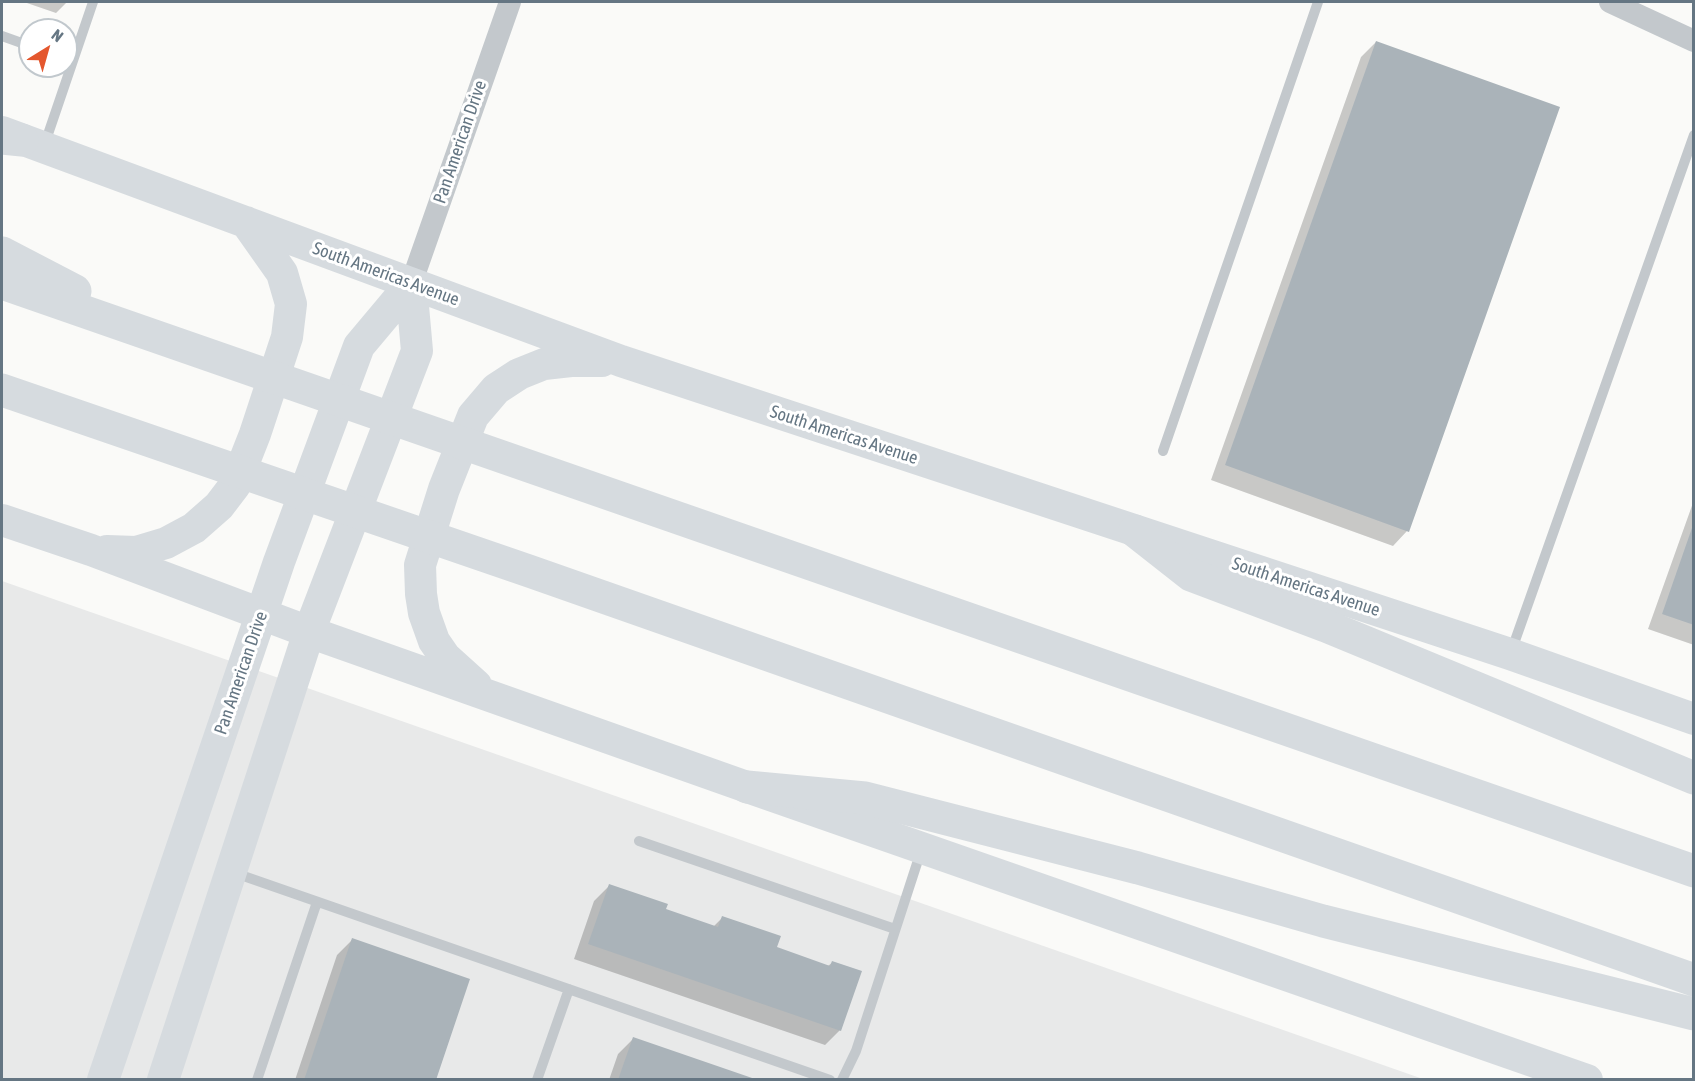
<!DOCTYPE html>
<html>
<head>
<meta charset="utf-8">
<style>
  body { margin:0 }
  #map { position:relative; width:1695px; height:1081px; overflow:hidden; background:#fafaf8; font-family:"Asap Condensed",sans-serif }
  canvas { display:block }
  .frame { position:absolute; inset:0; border:3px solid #657683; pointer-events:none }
  .north { position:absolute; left:18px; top:18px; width:60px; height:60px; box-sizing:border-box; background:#fff; border:2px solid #c1c8cd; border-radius:50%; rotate:37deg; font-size:16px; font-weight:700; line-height:24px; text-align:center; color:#657683 }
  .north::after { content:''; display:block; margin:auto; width:21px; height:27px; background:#e4572e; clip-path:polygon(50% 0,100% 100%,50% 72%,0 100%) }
</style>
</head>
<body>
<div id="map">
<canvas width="1695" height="1081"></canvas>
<div class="frame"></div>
<div class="north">N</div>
</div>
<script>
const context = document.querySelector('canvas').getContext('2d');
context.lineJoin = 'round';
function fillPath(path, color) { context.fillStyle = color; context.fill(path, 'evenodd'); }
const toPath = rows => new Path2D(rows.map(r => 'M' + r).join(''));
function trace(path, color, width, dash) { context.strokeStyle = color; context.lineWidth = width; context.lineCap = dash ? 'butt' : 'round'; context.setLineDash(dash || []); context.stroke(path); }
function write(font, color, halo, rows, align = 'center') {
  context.font = font + ' "Asap Condensed",sans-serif'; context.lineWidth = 6; context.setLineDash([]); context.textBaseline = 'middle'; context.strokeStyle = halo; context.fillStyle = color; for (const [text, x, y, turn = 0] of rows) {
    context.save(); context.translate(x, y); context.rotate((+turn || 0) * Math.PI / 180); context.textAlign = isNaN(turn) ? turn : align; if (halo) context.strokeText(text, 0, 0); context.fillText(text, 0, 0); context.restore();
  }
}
const built = toPath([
  [2,581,1423,1079,2,1080]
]);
const shadow = toPath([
  [24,2,67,2,56,13],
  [1376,42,1407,531,1393,546,1211,480,1361,57],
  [1694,500,1694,645,1648,629],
  [609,886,664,910,713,927,722,918,775,948,828,966,833,962,840,1030,825,1045,574,959,594,901],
  [352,940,434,1080,295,1080,337,955],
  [633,1039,751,1080,609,1080,618,1054]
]);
const building = toPath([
  [1376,41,1560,107,1409,532,1225,465],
  [1693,525,1694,525,1694,625,1662,614],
  [609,884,668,904,666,909,718,927,722,916,781,936,777,947,830,966,832,961,862,971,841,1031,588,944],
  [352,938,470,979,436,1080,304,1080],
  [633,1037,755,1079,755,1080,618,1080]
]);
const lane = toPath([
  [2,36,30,46],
  [44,146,93,2],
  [1163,451,1318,2],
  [1511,652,1694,135],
  [639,841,895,929],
  [232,872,830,1080],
  [257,1080,317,902],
  [537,1080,569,989],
  [842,1080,856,1051,921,851]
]);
const street = toPath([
  [1610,2,1694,41],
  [411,284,510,2]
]);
const secondary = toPath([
  [2,132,621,361,1510,654,1694,719],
  [2,520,91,550,309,632,747,787,1587,1080],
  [107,551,136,552,166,543,194,528,219,506,235,485,255,434,287,337,291,304,282,273,246,222],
  [476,685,445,657,434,641,424,613,421,594,420,565,444,489,473,416,496,389,519,374,544,364,571,361,602,361],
  [103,1080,279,562,359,346,411,284],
  [163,1080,309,632,417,351,411,284]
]);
const highway = toPath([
  [2,138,22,140],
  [2,253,75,291],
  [2,283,1694,871],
  [2,390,529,571,1694,980],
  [1135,531,1191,575,1326,626,1694,778],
  [747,787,865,798,1138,868,1323,921,1694,1014]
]);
const streetNames = [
  ["Pan American Drive",460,142,-71],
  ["South Americas Avenue",386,274,20],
  ["South Americas Avenue",844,435,18],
  ["South Americas Avenue",1306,587,18],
  ["Pan American Drive",241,673,-71]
];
fillPath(built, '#e8e9e9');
fillPath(shadow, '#0003');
fillPath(building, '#aab3b9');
trace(lane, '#c3c8cc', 10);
trace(street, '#c3c8cc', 22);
trace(secondary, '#d6dbdf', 32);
trace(highway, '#d6dbdf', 33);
write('18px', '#657683', '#fff', streetNames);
</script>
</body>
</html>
